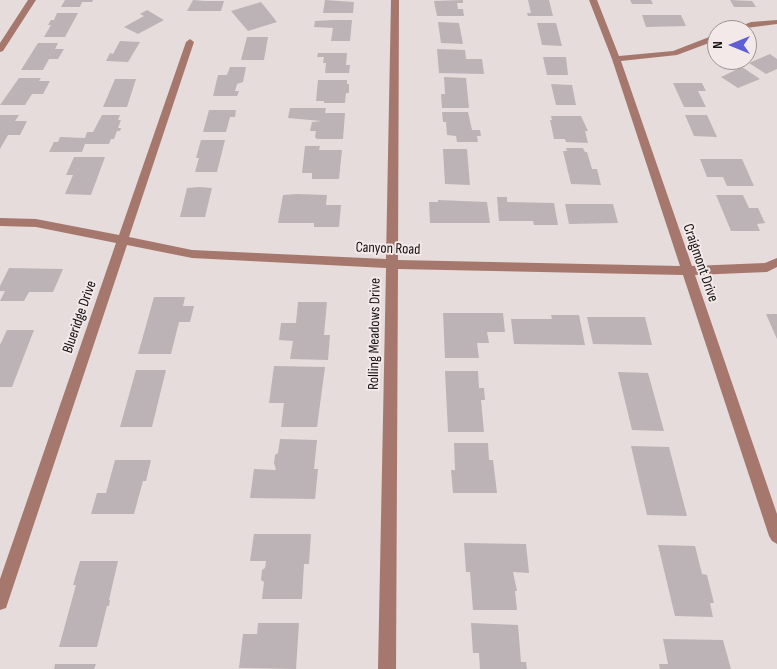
<!DOCTYPE html>
<html>
<head>
<meta charset="utf-8">
<style>
  body { margin:0 }
  #map { position:relative; width:777px; height:669px; overflow:hidden; background:#e6dcdc; font-family:"Sofia Sans Condensed",sans-serif }
  canvas { display:block }
  .north { position:absolute; left:707px; top:20px; width:50px; height:50px; box-sizing:border-box; background:#f3e9e9; border:1px solid #9a9393; border-radius:50%; rotate:270deg; font-size:14px; font-weight:700; line-height:20px; text-align:center; color:#151111 }
  .north::after { content:''; display:block; margin:auto; width:18px; height:22px; background:#5e5ed6; clip-path:polygon(50% 0,100% 100%,50% 72%,0 100%) }
</style>
</head>
<body>
<div id="map">
<canvas width="777" height="669"></canvas>
<div class="north">N</div>
</div>
<script>
const context = document.querySelector('canvas').getContext('2d');
context.lineJoin = 'round';
function fillPath(path, color) { context.fillStyle = color; context.fill(path, 'evenodd'); }
const toPath = rows => new Path2D(rows.map(r => 'M' + r).join(''));
function write(font, color, halo, rows, align = 'center') {
  context.font = font + ' "Sofia Sans Condensed",sans-serif'; context.lineWidth = 4; context.setLineDash([]); context.textBaseline = 'middle'; context.strokeStyle = halo; context.fillStyle = color; for (const [text, x, y, turn = 0] of rows) {
    context.save(); context.translate(x, y); context.rotate((+turn || 0) * Math.PI / 180); context.textAlign = isNaN(turn) ? turn : align; if (halo) context.strokeText(text, 0, 0); context.fillText(text, 0, 0); context.restore();
  }
}
const building = toPath([
  [65,0,93,0,92,2,82,2,80,7,61,7],
  [193,0,205,1,224,1,221,11,187,11],
  [325,0,354,2,353,13,323,13],
  [463,0,463,3,457,3,458,9,463,9,464,16,437,16,434,1],
  [528,0,549,0,553,16,528,16,527,13,531,13],
  [630,0,651,0,653,4,632,4],
  [730,0,752,1,756,7,734,7],
  [261,2,277,22,248,31,231,11],
  [147,10,164,20,138,34,124,27,144,16,140,14],
  [57,13,78,13,65,37,44,37,51,25,48,25,51,20,54,20],
  [642,15,681,15,686,26,646,27],
  [333,20,352,20,350,41,331,41,333,28,314,27,315,21],
  [438,22,459,23,463,44,441,43],
  [537,23,556,23,562,46,542,45],
  [247,37,268,37,264,60,241,60],
  [120,41,140,42,128,62,106,61,110,53,113,54],
  [38,43,58,43,55,49,64,49,58,59,49,59,43,70,21,70],
  [437,49,465,50,466,59,482,59,484,74,439,73],
  [318,53,347,53,346,65,350,65,349,73,325,73,326,63,323,63,324,57,317,57],
  [770,54,777,59,777,69,766,74,749,63],
  [543,57,566,57,568,75,547,75],
  [230,67,246,67,243,82,237,84,235,91,239,91,237,96,213,96,218,75,227,75],
  [742,67,760,79,738,88,721,77],
  [444,77,466,78,469,108,442,108,441,94,445,94],
  [19,78,41,78,39,81,50,81,43,94,32,94,25,105,0,105],
  [115,79,136,79,127,107,103,107],
  [318,80,347,80,347,84,349,84,349,93,346,93,345,103,324,103,324,101,316,101],
  [673,83,702,83,706,91,698,91,706,107,684,107],
  [551,84,572,85,576,105,556,105],
  [290,108,326,108,325,113,345,113,343,139,317,139,315,137,316,131,310,131,312,122,321,121,288,118],
  [209,110,236,110,235,117,230,117,226,132,203,132],
  [442,112,468,112,472,130,480,130,481,136,477,136,478,142,457,142,456,136,447,135,446,122,443,122],
  [0,115,19,115,15,121,27,121,20,135,8,135,0,149],
  [102,115,120,115,118,120,121,120,118,128,121,128,120,131,117,131,114,139,111,139,109,144,85,144,82,152,49,152,54,142,58,142,60,137,85,138,87,132,93,132],
  [685,115,707,115,717,137,694,136],
  [551,116,581,116,588,131,585,131,588,143,566,142,565,139,554,139,550,120,552,120],
  [201,140,225,140,217,172,195,172,199,158,196,158],
  [305,146,320,146,319,150,342,150,339,179,312,179,312,173,302,173],
  [566,148,583,148,585,152,587,152,592,169,597,169,601,185,571,184,563,151,567,151],
  [443,149,467,149,470,185,445,184],
  [74,157,105,157,91,195,65,194,73,175,66,175],
  [700,159,742,159,754,186,727,186,723,177,707,177],
  [199,187,212,188,205,217,180,217,187,188],
  [297,194,327,195,326,205,341,205,339,227,314,227,314,223,278,223,283,195],
  [716,195,743,195,749,208,758,208,765,223,757,224,760,231,731,231],
  [497,197,507,197,507,202,554,203,558,225,534,225,533,221,499,221],
  [438,200,487,202,490,223,430,223,429,202,438,202],
  [565,204,613,204,618,223,569,224],
  [9,268,63,269,53,292,29,292,24,301,0,301,5,291,0,291,0,286],
  [154,297,185,297,183,306,194,306,190,322,179,322,171,354,138,354],
  [298,302,327,302,324,335,330,335,328,360,290,359,293,341,279,340,281,323,296,323],
  [443,313,503,313,505,332,487,332,489,343,477,343,479,358,445,358],
  [766,314,777,314,777,339],
  [551,315,579,315,585,345,514,344,511,319,552,319],
  [587,317,645,317,652,345,593,344],
  [7,330,34,330,12,387,0,387,0,345],
  [274,366,325,367,317,427,281,427,284,403,269,403],
  [136,370,166,370,152,427,120,427],
  [445,371,478,371,479,388,484,388,485,400,481,400,484,432,448,432],
  [618,372,648,373,664,431,632,430],
  [280,439,317,440,314,469,318,469,315,499,250,498,254,469,276,470,274,463,275,455,278,453],
  [454,443,488,443,489,460,493,460,497,493,453,493,451,470,455,470],
  [631,446,669,447,687,516,647,515],
  [115,460,151,460,146,481,143,481,134,514,91,514,97,493,106,493],
  [254,534,311,534,309,564,304,564,302,599,262,599,264,582,261,580,262,570,265,568,266,561,250,561],
  [464,543,526,544,529,573,513,572,517,591,515,591,517,610,473,610,470,572,466,572],
  [658,545,695,546,702,574,707,575,714,603,710,603,713,617,675,616],
  [80,561,118,561,109,600,110,600,109,606,107,606,97,647,59,647,76,585,73,585],
  [258,623,299,623,296,669,239,668,243,634,257,634],
  [471,623,518,625,521,662,526,662,527,669,480,669,479,653,473,653],
  [663,639,723,640,731,669,660,669,659,664,668,664],
  [55,664,96,664,94,669,54,669]
]);
const minor = toPath([
  [28,0,36,0,3,51,0,52,0,43,28,0],
  [391,0,399,0,398,260,680,266,612,59,589,0,597,0,619,56,673,51,717,34,717,40,677,55,621,61,692,266,765,263,777,258,777,267,767,272,695,275,777,514,777,544,772,541,769,536,683,275,398,269,396,669,378,669,386,268,192,258,127,245,6,608,0,610,0,579,116,243,36,227,0,226,0,218,36,219,119,235,186,42,190,39,194,42,129,237,192,250,386,259,391,0],
  [777,20,777,24,731,30,751,22,777,20]
]);
const streetNames = [
  ["Canyon Road",388,249,2],
  ["Craigmont Drive",700,263,71],
  ["Blueridge Drive",80,317,-71],
  ["Rolling Meadows Drive",375,334,-89]
];
fillPath(building, '#bcb3b6');
fillPath(minor, '#a6786d');
write('15px', '#151111', '#f3e9e9', streetNames);
</script>
</body>
</html>
